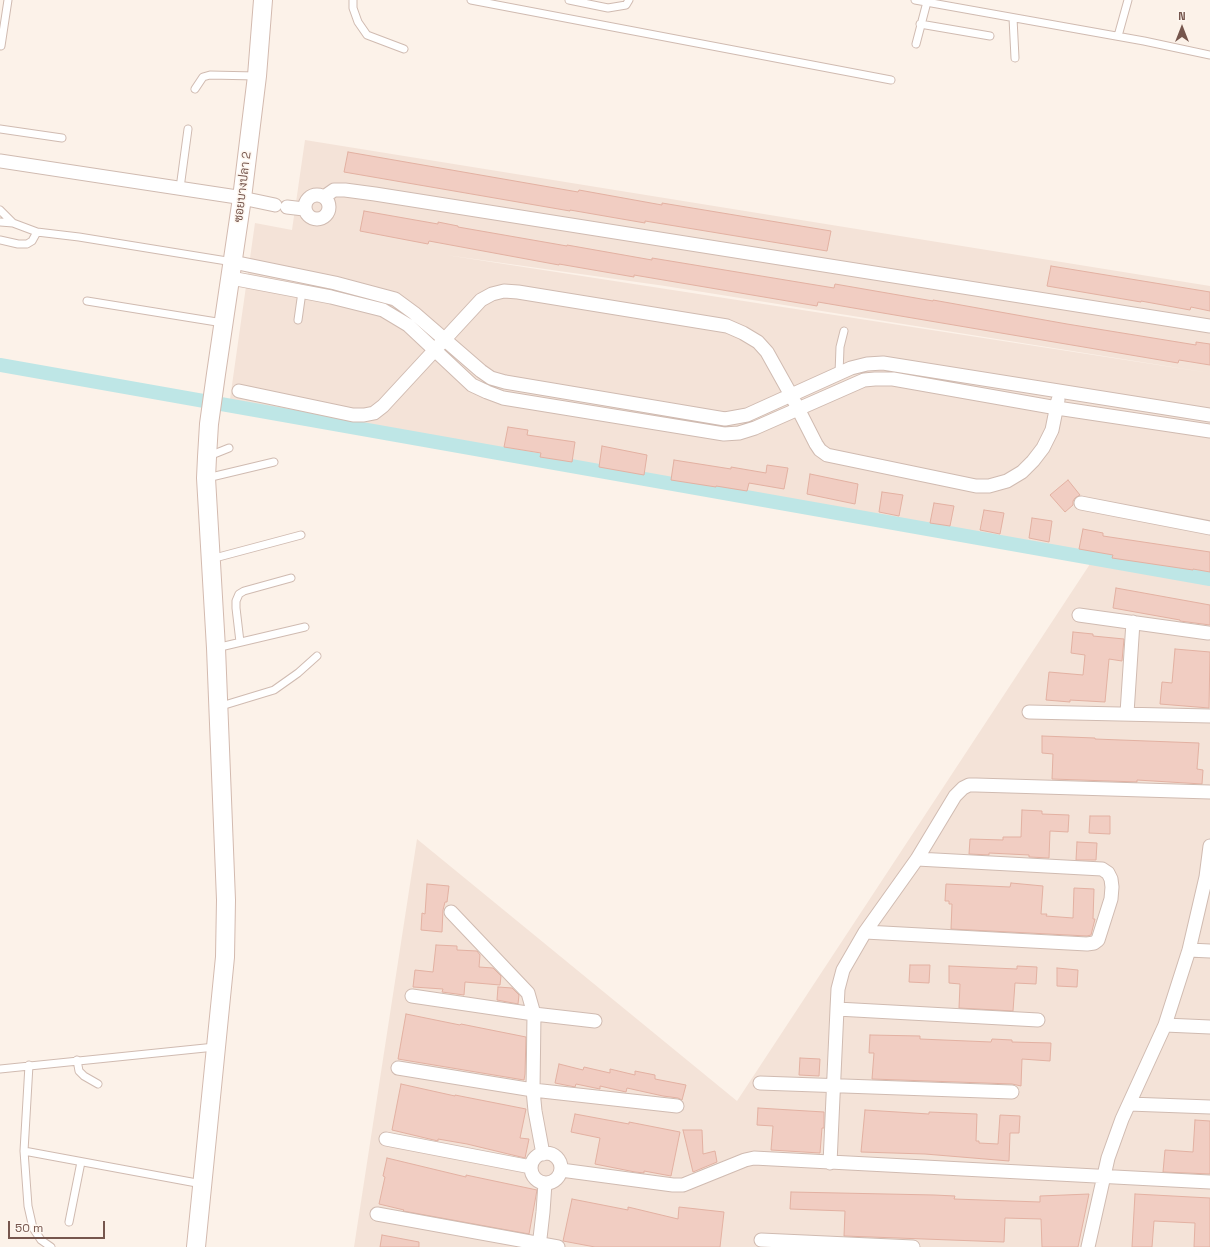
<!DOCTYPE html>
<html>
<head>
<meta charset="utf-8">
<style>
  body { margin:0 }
  #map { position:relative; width:1210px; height:1247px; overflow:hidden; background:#fcf2e9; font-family:"Space Grotesk",sans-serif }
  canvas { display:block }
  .north { position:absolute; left:1162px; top:8px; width:40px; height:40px; -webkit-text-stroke:3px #fef7f0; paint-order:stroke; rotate:0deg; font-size:11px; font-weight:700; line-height:16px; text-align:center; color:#76564d }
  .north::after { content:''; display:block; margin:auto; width:14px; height:18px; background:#76564d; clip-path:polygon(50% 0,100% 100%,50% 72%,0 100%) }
  .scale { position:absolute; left:8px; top:1221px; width:97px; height:18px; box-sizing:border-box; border:2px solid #76564d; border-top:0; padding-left:5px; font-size:12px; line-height:14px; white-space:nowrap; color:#76564d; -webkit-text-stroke:3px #fef7f0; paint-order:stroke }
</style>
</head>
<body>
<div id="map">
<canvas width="1210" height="1247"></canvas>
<div class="north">N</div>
<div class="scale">50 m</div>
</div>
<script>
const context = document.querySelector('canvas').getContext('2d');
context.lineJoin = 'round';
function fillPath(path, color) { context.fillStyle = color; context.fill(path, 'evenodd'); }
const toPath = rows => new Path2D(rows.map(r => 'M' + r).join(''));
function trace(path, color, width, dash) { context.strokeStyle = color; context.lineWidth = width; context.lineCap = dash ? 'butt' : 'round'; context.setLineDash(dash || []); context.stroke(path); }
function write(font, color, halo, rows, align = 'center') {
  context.font = font + ' "Space Grotesk",Sarabun,sans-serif'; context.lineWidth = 3; context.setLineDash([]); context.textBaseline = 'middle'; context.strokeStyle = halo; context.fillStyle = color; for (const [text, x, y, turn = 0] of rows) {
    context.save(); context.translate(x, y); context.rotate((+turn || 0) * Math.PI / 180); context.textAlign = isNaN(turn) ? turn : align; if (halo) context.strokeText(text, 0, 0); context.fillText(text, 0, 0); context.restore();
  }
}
const residential = toPath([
  [305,140,1210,286,1210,373,665,286,446,255,1210,373,1210,1247,354,1247,417,839,737,1101,1090,564,229,406,255,223,292,230]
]);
const canal = toPath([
  [0,365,1210,579]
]);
const building = toPath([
  [348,152,578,192,579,190,662,205,662,203,831,231,827,251,645,221,645,223,570,210,570,211,344,172,348,152],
  [364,211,438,224,438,222,458,226,458,227,567,246,567,245,652,260,652,258,834,288,835,284,933,301,933,300,1067,324,1196,345,1196,342,1210,344,1210,365,1179,360,1178,363,818,302,817,306,634,275,634,277,559,264,559,265,429,241,428,244,360,231,364,211],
  [1051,266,1210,292,1210,311,1191,307,1190,310,1141,301,1141,302,1047,286,1051,266],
  [508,427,528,430,527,435,575,442,572,462,540,457,541,453,504,447,508,427],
  [602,446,647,455,644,475,599,467,602,446],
  [674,460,731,469,731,467,766,473,767,465,788,468,784,489,749,483,747,491,716,486,716,487,671,480,674,460],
  [810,474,858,484,855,504,807,494,810,474],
  [1068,480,1080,495,1075,498,1073,501,1073,505,1065,512,1050,495,1068,480],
  [882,492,903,495,899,516,879,512,882,492],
  [934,503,954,506,950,526,930,523,934,503],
  [984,510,1004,513,1000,534,980,530,984,510],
  [1032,518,1052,521,1049,542,1029,538,1032,518],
  [1083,529,1103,533,1103,536,1210,552,1210,572,1193,569,1193,570,1112,558,1113,555,1079,549,1083,529],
  [1116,588,1210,605,1210,625,1180,621,1180,620,1113,608,1116,588],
  [1073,632,1093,634,1093,636,1124,639,1122,661,1109,659,1105,702,1070,700,1070,702,1046,700,1049,672,1083,675,1085,655,1071,653,1073,632],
  [1175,649,1210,652,1209,708,1160,704,1162,682,1172,683,1175,649],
  [1042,736,1095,738,1095,739,1199,743,1197,769,1203,770,1202,784,1137,780,1137,782,1052,779,1053,754,1042,753,1042,736],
  [1022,810,1042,811,1042,814,1069,815,1068,832,1050,831,1049,858,1029,857,1029,855,989,853,989,855,969,854,970,839,1003,840,1003,837,1021,837,1022,810],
  [1090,816,1110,816,1110,834,1089,833,1090,816],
  [1077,842,1097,843,1096,860,1076,860,1077,842],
  [1011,883,1043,886,1041,914,1047,914,1046,916,1073,918,1074,888,1094,889,1093,919,1095,919,1091,935,1087,936,951,929,952,904,949,904,949,901,945,901,946,884,1010,887,1011,883],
  [427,884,449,886,447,902,445,902,443,910,442,932,421,930,422,913,425,914,427,884],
  [436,945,457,946,457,950,477,951,480,955,479,967,493,968,501,976,500,985,465,982,464,995,442,992,443,989,413,987,415,970,433,972,436,945],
  [910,965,930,965,929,983,909,982,910,965],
  [949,966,1017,969,1017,966,1037,967,1036,984,1015,983,1013,1011,959,1008,960,984,949,983,949,966],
  [1057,968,1078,970,1077,987,1057,986,1057,968],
  [498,987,512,988,519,995,518,1004,497,1000,498,987],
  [406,1014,460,1025,461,1024,526,1037,525,1074,524,1080,398,1059,406,1014],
  [870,1035,920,1036,920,1039,991,1042,992,1039,1012,1040,1012,1042,1051,1043,1050,1061,1022,1059,1021,1086,1012,1084,872,1079,874,1053,869,1053,870,1035],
  [800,1058,820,1059,819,1076,799,1075,800,1058],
  [559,1064,583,1070,584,1067,610,1073,610,1069,635,1075,635,1071,655,1075,655,1079,686,1085,682,1100,678,1098,663,1096,627,1088,626,1092,600,1086,600,1089,576,1084,575,1087,555,1083,559,1064],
  [401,1084,455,1096,455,1095,526,1109,520,1138,529,1139,525,1158,467,1144,438,1139,438,1141,392,1130,401,1084],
  [758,1108,824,1112,824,1128,822,1128,820,1153,771,1150,773,1126,757,1125,758,1108],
  [865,1110,929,1114,929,1112,977,1114,976,1141,979,1141,979,1143,998,1144,1000,1115,1020,1116,1019,1133,1010,1133,1009,1161,925,1154,861,1152,865,1110],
  [575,1114,629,1124,629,1122,680,1132,671,1176,644,1171,644,1173,635,1172,595,1164,600,1138,571,1132,575,1114],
  [1195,1120,1210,1121,1210,1174,1163,1172,1165,1150,1193,1152,1195,1120],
  [683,1130,702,1130,703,1154,715,1151,717,1162,693,1172,683,1130],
  [387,1158,466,1177,466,1175,537,1190,529,1234,403,1211,404,1210,379,1204,385,1177,383,1176,387,1158],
  [791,1192,934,1195,955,1196,954,1199,1040,1202,1040,1196,1089,1194,1078,1247,1042,1247,1041,1219,1005,1218,1004,1242,844,1236,845,1211,790,1209,791,1192],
  [1135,1194,1210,1198,1210,1247,1194,1247,1195,1223,1154,1221,1152,1247,1132,1247,1135,1194],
  [572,1199,628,1210,628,1207,678,1219,679,1207,724,1212,720,1247,595,1247,563,1241,572,1199],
  [382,1235,419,1242,419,1247,380,1247,382,1235]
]);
const lane = toPath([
  [353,0,353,8,358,22,367,35,404,49],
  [471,0,891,80],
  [569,0,608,8,626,5,629,0],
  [915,0,1144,41,1210,55],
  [1013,18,1015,58],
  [920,24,990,36],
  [1118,36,1128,0],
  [916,44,927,2],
  [1,46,8,0],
  [195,89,203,77,210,75,256,76],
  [0,129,62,138],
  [180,188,188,129],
  [0,210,13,223,37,232,79,237,233,262],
  [0,222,13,223],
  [0,240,18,244,27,244,32,241,37,232],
  [87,301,223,323],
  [298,320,302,292],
  [839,374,840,347,844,331],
  [209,456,229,448],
  [207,478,274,462],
  [211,559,301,535],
  [240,642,236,608,236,601,239,594,244,591,291,578],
  [216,648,305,627],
  [218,707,274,690,298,673,317,656],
  [77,1060,79,1071,84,1076,98,1084],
  [29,1065,24,1151,28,1206,33,1228,41,1240,51,1247],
  [0,1069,215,1047],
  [24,1151,202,1184],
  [69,1222,81,1162]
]);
const street = toPath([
  [0,161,237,197,275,205],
  '305 207a12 12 0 1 1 24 0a12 12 0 1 1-24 0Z',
  [324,197,334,190,345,190,375,194,1210,326],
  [287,207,304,209],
  [233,262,335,283,395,299,414,313,481,371,491,378,505,382,725,419,747,415,851,368,867,364,883,363,1210,415],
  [231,278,331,297,383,310,408,325,472,385,487,392,503,398,724,434,739,433,755,428,864,380,875,379,893,379,1057,408,1210,431],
  [239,391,353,415,364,415,374,413,383,406,481,300,492,294,504,291,518,292,727,326,743,333,758,342,767,352,791,395,816,444,820,450,827,455,976,486,989,486,1007,481,1022,472,1033,461,1043,448,1052,430,1058,400],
  [1081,503,1210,528],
  [1079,615,1208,633],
  [1029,712,1210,716],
  [1127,713,1133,622],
  [451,912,528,993,534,1014,533,1090,535,1111,543,1154],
  [865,932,1087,944,1094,943,1098,940,1111,899,1112,887,1111,879,1108,873,1102,869,917,859],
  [1189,950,1210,951],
  [412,996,534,1014,595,1021],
  [837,1009,1038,1020],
  [1165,1025,1210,1027],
  [398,1068,533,1090,677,1106],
  [760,1083,1012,1092],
  [1129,1104,1210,1107],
  [386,1139,531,1167],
  '531 1168a15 15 0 1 1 30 0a15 15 0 1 1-30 0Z',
  [830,1163,837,1009,838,989,843,970,865,932,917,859,955,796,963,788,969,785,976,785,1210,792],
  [561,1170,673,1185,683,1185,745,1160,754,1158,1210,1182],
  [377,1214,558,1247],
  [761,1240,913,1247],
  [539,1247,543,1212,545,1183],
  [1088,1247,1108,1158,1122,1119,1165,1025,1189,950,1206,877,1210,846]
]);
const secondary = toPath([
  [196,1247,225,957,226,900,216,648,206,478,207,457,209,424,216,374,242,198,257,76,263,0]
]);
const streetNames = [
  ["ซอยบางปลา 2",243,187,-83]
];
fillPath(residential, '#f4e3d8');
trace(canal, '#bee6e6', 14);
fillPath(building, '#f1cdc2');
trace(building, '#e3b1a2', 1);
trace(lane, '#d0bbb1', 9);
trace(street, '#d0bbb1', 15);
trace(secondary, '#d3baaf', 20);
trace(lane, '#fff', 7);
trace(street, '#fff', 13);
trace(secondary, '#fff', 18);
write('12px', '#76564d', '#fef7f0', streetNames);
</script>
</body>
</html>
